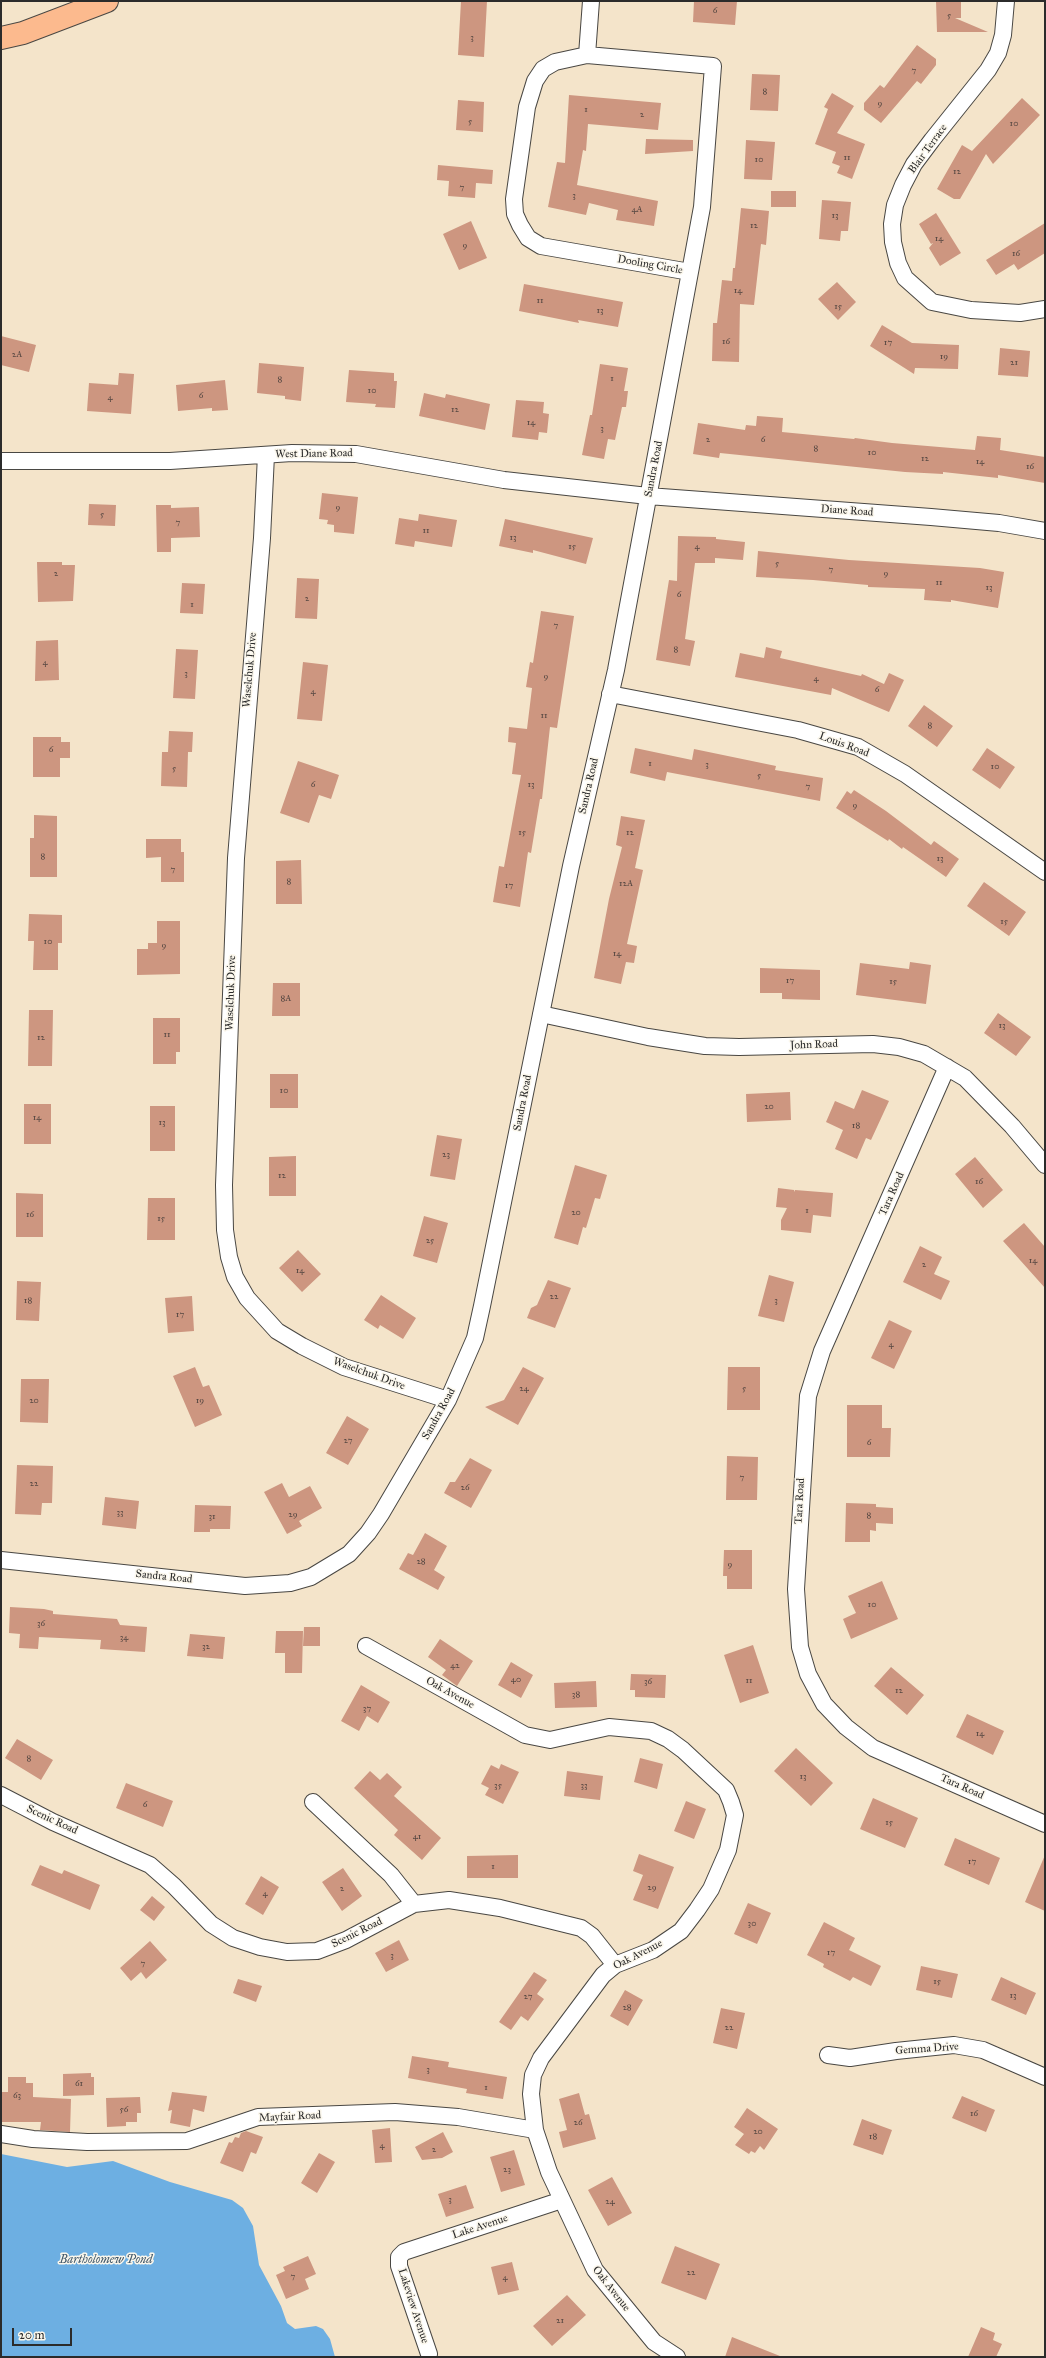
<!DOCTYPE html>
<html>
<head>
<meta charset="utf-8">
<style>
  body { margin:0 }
  #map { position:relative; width:1046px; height:2358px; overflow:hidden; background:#f4e4ca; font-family:"IM FELL Great Primer",serif }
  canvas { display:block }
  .frame { position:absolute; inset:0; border:2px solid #2b2b2b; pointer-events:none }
  .scale { position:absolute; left:12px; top:2328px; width:60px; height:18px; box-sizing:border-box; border:2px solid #2b2b2b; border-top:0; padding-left:5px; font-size:12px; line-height:14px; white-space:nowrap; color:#2b2b2b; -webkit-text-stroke:3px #fbf7ec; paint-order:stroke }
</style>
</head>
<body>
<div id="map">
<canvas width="1046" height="2358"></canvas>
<div class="frame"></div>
<div class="scale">20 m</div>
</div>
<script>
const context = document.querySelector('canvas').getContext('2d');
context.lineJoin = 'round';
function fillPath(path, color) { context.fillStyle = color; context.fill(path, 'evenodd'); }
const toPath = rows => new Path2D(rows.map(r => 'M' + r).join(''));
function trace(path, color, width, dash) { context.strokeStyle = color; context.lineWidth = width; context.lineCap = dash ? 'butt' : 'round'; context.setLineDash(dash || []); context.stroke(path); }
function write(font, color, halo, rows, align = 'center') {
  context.font = font + ' "IM FELL Great Primer",serif'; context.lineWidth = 3; context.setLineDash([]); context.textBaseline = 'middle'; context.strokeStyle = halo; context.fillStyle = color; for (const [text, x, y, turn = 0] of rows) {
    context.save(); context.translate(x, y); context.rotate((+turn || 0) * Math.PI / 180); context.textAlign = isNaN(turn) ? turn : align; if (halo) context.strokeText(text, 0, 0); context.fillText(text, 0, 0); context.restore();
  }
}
const water = toPath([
  [1,2154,67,2167,113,2161,170,2182,232,2200,243,2208,253,2226,259,2265,281,2306,287,2323,295,2329,316,2326,323,2329,330,2339,335,2357,1,2357]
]);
const building = toPath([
  [461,1,487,1,484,57,458,55],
  [694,1,737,1,735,25,693,22],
  [936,1,961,1,961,18,955,18,988,32,937,32],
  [917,45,936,59,936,65,921,84,917,81,881,123,864,110,864,103,880,85,884,88],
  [752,74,780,75,778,111,750,110],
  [832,93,854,106,837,133,865,144,852,179,837,173,840,166,832,163,836,152,815,144,828,109,824,107],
  [569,95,661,103,658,130,588,124,586,151,583,150,577,185,658,201,654,226,616,220,618,210,589,203,586,215,548,207,557,162,565,163],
  [1022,98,1040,115,993,164,986,154,960,199,954,199,937,189,962,145,972,151],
  [458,100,484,102,483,132,456,130],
  [646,139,693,140,693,151,645,154],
  [746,140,775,142,772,180,744,179],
  [438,165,493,170,492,184,476,183,475,198,448,196,449,181,437,180],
  [771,191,796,191,796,207,771,207],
  [822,200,851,202,848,231,841,231,840,241,819,239],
  [741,208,769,211,766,245,761,244,754,305,740,304,739,362,712,361,713,323,717,323,722,280,732,281,733,268,735,268],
  [936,213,961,253,940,266,929,248,933,243,931,244,919,224],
  [471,221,487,258,459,270,443,234],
  [1045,223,1045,253,1018,270,1014,264,996,275,986,260],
  [837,282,856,302,838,320,818,299],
  [524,284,623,302,618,327,578,320,579,323,519,311],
  [882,325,912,343,959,345,958,369,915,368,914,374,870,346],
  [1,336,36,345,29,372,1,365],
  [1000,348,1030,351,1028,377,998,375],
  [259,363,304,367,301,401,285,399,285,396,257,393],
  [600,364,628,368,624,391,628,391,626,407,622,407,615,440,608,439,604,459,582,455,590,415,592,415],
  [349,370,394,373,394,381,397,381,395,408,375,407,376,404,346,402],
  [119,373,134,374,131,414,87,411,89,383,118,385],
  [225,380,228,410,212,411,212,408,178,411,176,385],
  [424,393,445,398,446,394,490,404,485,430,419,416],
  [516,400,544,402,543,413,549,414,547,433,539,432,538,440,512,437],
  [757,416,783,418,782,432,854,439,855,438,892,443,975,450,977,436,1001,438,1000,450,1045,457,1045,483,998,475,998,478,943,472,943,474,905,472,720,453,719,458,693,454,698,423,745,430,746,425,756,426],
  [322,493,358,497,354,534,334,532,334,525,327,524,328,520,319,519],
  [89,504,116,505,115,526,88,525],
  [156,505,171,505,171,508,199,507,200,537,171,538,171,552,157,552],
  [419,514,457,520,452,547,415,541,414,547,395,544,399,518,418,521],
  [505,519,593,538,586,564,533,550,533,553,499,546],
  [678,536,716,537,716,539,745,542,743,560,715,558,715,563,695,563,685,639,695,641,690,666,656,660,669,580,677,581],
  [758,551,849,560,980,568,1004,572,998,608,951,600,951,602,924,600,925,589,868,587,868,585,813,580,756,577],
  [37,562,62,562,62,565,75,565,73,601,38,602],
  [297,578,319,579,317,619,295,618],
  [182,583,205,584,203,614,180,613],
  [541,611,574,616,557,728,550,727,542,799,540,799,531,853,528,852,520,907,493,902,499,866,504,867,521,775,512,774,516,743,508,742,509,727,527,729,532,688,526,687,530,662,533,663],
  [58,640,59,680,35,681,36,641],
  [766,647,782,651,780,658,861,676,862,674,884,684,889,673,904,680,889,712,832,688,831,695,735,677,740,653,764,658],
  [176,649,198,650,195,699,173,698],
  [303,662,328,665,322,721,297,719],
  [924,705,953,726,937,747,908,726],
  [169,731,193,732,192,752,188,752,187,787,161,786,162,752,168,752],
  [33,737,61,737,61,742,70,742,70,758,60,758,60,777,33,777],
  [635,748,692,760,694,749,776,766,775,770,823,778,820,801,667,772,665,781,630,773],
  [987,748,1015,767,1000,789,972,770],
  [298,761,339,775,331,799,319,795,309,823,280,813],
  [854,790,886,811,931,845,934,841,959,859,946,877,903,847,902,849,889,839,888,841,836,808,847,791,851,794],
  [34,815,57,816,57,877,30,877,30,838,34,838],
  [621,816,645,820,635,868,643,870,627,944,637,946,634,963,626,962,621,984,594,978,609,899,622,847,616,845],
  [146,839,181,839,181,852,184,852,184,882,161,882,161,857,146,858],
  [301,860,302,904,276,904,276,861],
  [984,882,1026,912,1009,936,967,906],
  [29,914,62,915,62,943,58,943,58,970,33,970,34,941,28,941],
  [157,921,180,921,180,974,137,975,137,949,148,949,148,943,157,943],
  [910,962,931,965,926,1004,856,995,860,963,909,969],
  [760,968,820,970,820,1000,782,999,782,993,760,993],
  [273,983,300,983,300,1016,272,1016],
  [29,1010,53,1010,52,1066,28,1066],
  [998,1013,1031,1037,1016,1056,984,1033],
  [153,1018,180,1018,180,1052,176,1052,176,1064,153,1064],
  [270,1074,298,1074,298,1108,270,1108],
  [862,1090,889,1101,871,1140,866,1138,857,1159,835,1149,843,1130,826,1122,835,1101,854,1109],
  [790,1092,791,1120,747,1122,746,1094],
  [24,1104,51,1104,51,1144,24,1144],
  [150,1106,175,1106,175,1151,150,1151],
  [437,1135,462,1139,455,1180,430,1176],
  [296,1156,296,1196,269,1196,269,1157],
  [975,1157,1003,1190,983,1208,955,1174],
  [575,1165,607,1175,600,1199,595,1198,586,1228,583,1227,578,1245,554,1238],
  [778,1188,794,1190,794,1192,795,1190,833,1193,831,1217,813,1215,811,1233,781,1230,781,1220,787,1208,776,1207],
  [16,1193,43,1194,43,1237,16,1237],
  [148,1198,175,1198,175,1240,147,1240],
  [424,1216,448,1223,437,1263,413,1256],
  [1024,1223,1045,1247,1045,1288,1003,1241],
  [920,1246,942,1257,934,1274,950,1281,941,1300,903,1282],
  [298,1250,321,1274,302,1292,279,1268],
  [769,1275,794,1282,784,1322,758,1316],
  [548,1280,571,1288,555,1328,527,1318,531,1308,537,1305],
  [17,1281,41,1282,39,1321,16,1320],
  [381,1295,416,1318,403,1339,380,1325,378,1329,364,1320],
  [192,1296,194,1331,168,1333,165,1298],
  [889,1320,912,1331,894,1369,871,1358],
  [195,1367,203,1387,209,1385,222,1415,195,1427,173,1376],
  [523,1367,544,1378,518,1425,485,1407,504,1400],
  [728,1367,760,1367,760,1410,727,1410],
  [21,1379,49,1379,48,1423,20,1422],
  [847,1405,882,1405,882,1428,891,1428,890,1457,847,1457],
  [347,1416,369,1429,348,1465,326,1453],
  [727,1456,758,1457,757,1500,726,1500],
  [470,1458,492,1470,471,1508,444,1493,450,1482,455,1482],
  [17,1465,53,1466,52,1503,42,1503,41,1515,15,1514],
  [282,1483,289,1497,310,1486,322,1508,299,1521,302,1526,287,1534,264,1492],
  [105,1497,139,1501,136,1529,102,1525],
  [846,1503,876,1504,876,1507,893,1508,893,1524,876,1523,876,1531,870,1530,870,1542,845,1542],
  [195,1505,231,1506,230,1529,210,1529,210,1532,194,1532],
  [425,1533,447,1546,434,1570,445,1577,438,1590,399,1569,408,1553,413,1555],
  [724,1550,752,1550,752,1589,727,1589,727,1576,723,1576],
  [882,1581,898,1619,851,1639,843,1619,856,1613,848,1596],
  [10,1607,44,1609,53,1611,53,1614,117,1619,120,1625,147,1627,145,1652,100,1649,101,1640,39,1637,38,1649,19,1648,20,1634,9,1633],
  [304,1627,320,1627,320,1646,303,1646],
  [276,1631,303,1631,302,1673,285,1673,285,1653,275,1653],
  [190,1634,225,1637,223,1659,187,1656],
  [440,1639,473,1661,457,1686,442,1675,446,1670,428,1657],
  [753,1645,769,1693,740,1703,724,1655],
  [511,1662,533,1675,521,1698,498,1685],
  [891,1667,924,1695,907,1715,874,1686],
  [631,1674,666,1675,665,1698,635,1697,635,1690,630,1690],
  [596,1681,597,1707,555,1708,554,1683],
  [361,1685,390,1702,378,1723,367,1716,359,1731,341,1721],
  [967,1714,1004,1731,993,1755,956,1737],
  [17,1739,53,1760,41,1780,5,1758],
  [796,1748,833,1783,811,1806,774,1771],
  [640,1758,663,1764,657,1789,634,1782],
  [501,1764,519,1772,503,1804,485,1795,489,1788,481,1784,491,1765,499,1769],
  [370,1771,380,1780,387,1773,402,1787,394,1796,441,1838,422,1860,394,1835,398,1830,354,1788],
  [567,1771,603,1776,600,1800,564,1796],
  [126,1783,173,1801,163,1827,116,1808],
  [873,1798,918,1818,905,1848,860,1829],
  [686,1801,706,1809,694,1839,674,1831],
  [955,1838,1000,1858,989,1885,944,1865],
  [639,1854,674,1867,658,1909,633,1900,643,1875,633,1871],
  [518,1855,518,1878,467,1878,467,1856],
  [1045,1855,1045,1911,1025,1902],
  [40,1865,62,1874,64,1870,100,1885,90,1910,31,1885],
  [343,1868,362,1896,342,1911,322,1882],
  [261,1876,279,1887,263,1915,245,1904],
  [152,1896,165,1907,154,1921,140,1910],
  [748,1903,771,1913,757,1944,734,1934],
  [824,1922,855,1938,849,1950,881,1966,871,1986,853,1977,850,1981,823,1967,824,1964,807,1955],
  [399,1940,409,1960,386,1972,375,1953],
  [150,1941,167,1960,146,1979,141,1972,131,1981,120,1968],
  [921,1966,958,1974,952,1998,916,1990],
  [534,1972,547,1980,537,1994,544,1999,528,2021,521,2016,511,2030,499,2022],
  [1001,1977,1036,1993,1026,2015,991,2000],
  [238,1979,262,1986,256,2002,233,1993],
  [625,1990,643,2000,628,2026,610,2016],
  [721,2008,745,2013,737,2049,713,2043],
  [412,2056,449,2062,448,2067,507,2077,503,2099,466,2093,467,2089,408,2078],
  [91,2073,91,2077,94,2077,94,2095,63,2096,63,2074],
  [8,2077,26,2077,26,2083,33,2083,33,2097,71,2099,70,2132,40,2130,41,2122,1,2122,1,2092,8,2092],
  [172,2092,207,2096,204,2112,193,2109,190,2127,170,2123,172,2110,168,2111],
  [579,2093,585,2115,589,2114,596,2139,563,2148,559,2132,567,2130,559,2099],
  [962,2096,995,2110,986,2132,952,2118],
  [140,2097,141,2113,137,2113,137,2122,126,2122,126,2126,107,2127,106,2098],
  [747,2108,778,2129,764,2150,760,2146,755,2153,751,2151,749,2154,735,2145,744,2134,734,2127],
  [862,2119,892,2130,883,2155,853,2145],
  [390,2128,392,2162,375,2163,372,2130],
  [246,2131,263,2137,256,2154,251,2152,243,2172,220,2163,229,2142,232,2143,235,2137,239,2138,241,2133],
  [443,2132,453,2152,442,2158,422,2160,415,2147],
  [514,2150,525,2185,501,2192,490,2157],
  [319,2153,335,2162,317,2193,301,2183],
  [612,2177,632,2213,608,2226,588,2190],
  [466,2185,474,2208,446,2217,438,2194],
  [675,2246,720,2264,706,2300,661,2283],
  [308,2256,316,2274,305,2279,309,2289,286,2299,276,2275,285,2271,283,2267],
  [512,2262,519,2290,498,2295,491,2267],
  [567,2295,586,2315,552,2346,533,2326],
  [981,2327,995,2333,993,2340,1002,2344,996,2357,968,2357],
  [732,2337,780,2356,780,2357,725,2357]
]);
const minor = toPath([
  [1006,1,1003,35,998,53,988,70,932,140,914,164,903,185,895,205,892,224,893,242,898,263,905,278,932,302,971,310,1020,313,1045,309],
  [587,55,713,66,702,207,690,272,541,246,528,238,520,225,515,214,514,199,527,107,535,81,543,69,555,62,587,55],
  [587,55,591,1],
  [266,455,262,538,236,858,224,1185,225,1230,229,1257,235,1277,247,1298,277,1331,302,1346,344,1367,448,1400],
  [1,461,170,461,292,453,356,454,504,480,648,496,931,517,999,523,1045,531],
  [610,694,798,730,858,747,905,774,1045,872],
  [541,1014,648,1037,705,1046,739,1047,873,1044,899,1047,924,1054,965,1078,1012,1126,1045,1165],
  [947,1067,822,1351,808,1396,796,1589,800,1647,808,1674,824,1704,846,1727,873,1748,1045,1824],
  [1,1560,245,1586,290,1583,311,1577,349,1554,368,1533,381,1514,448,1400,475,1338,482,1306,571,866,616,670,690,272],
  [366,1646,525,1735,550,1740,609,1727,651,1731,668,1739,683,1750,726,1790,731,1802,735,1815,728,1850,711,1889,697,1910,681,1931,653,1950,615,1965,603,1975,541,2058,533,2075,531,2094,535,2130,549,2172,595,2270,654,2342,677,2357],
  [1,1795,53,1822,150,1865,174,1886,211,1924,233,1938,260,1947,287,1952,317,1951,346,1940,414,1904,449,1900,500,1908,581,1928,592,1936,615,1965],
  [313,1802,391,1875,414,1904],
  [828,2055,850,2058,896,2051,954,2045,983,2050,1045,2077],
  [1,2134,33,2139,87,2142,187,2141,258,2117,395,2112,458,2117,535,2130],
  [429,2354,399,2266,399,2257,404,2252,562,2200]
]);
const primary = toPath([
  [1,38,23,33,107,1]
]);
const numberNames = [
  ["6",715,11],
  ["5",949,16],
  ["3",472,38],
  ["7",914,71],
  ["8",765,92],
  ["9",880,104],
  ["1",586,110],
  ["2",642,115],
  ["5",470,122],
  ["10",1014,124],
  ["11",847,158],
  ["10",759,160],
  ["12",957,172],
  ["7",462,188],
  ["3",574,196],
  ["4A",637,210],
  ["13",835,216],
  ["12",754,226],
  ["14",939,239],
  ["9",465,246],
  ["16",1016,254],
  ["14",738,291],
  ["11",540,301],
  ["15",838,307],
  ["13",600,311],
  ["16",726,342],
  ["17",888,343],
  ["2A",17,355],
  ["19",944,357],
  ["21",1014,363],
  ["1",612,379],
  ["8",280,380],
  ["10",372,391],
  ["6",201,396],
  ["4",110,398],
  ["12",455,410],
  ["14",531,423],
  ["3",602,429],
  ["2",708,440],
  ["6",763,440],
  ["8",816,449],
  ["10",872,453],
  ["12",925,459],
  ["14",980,462],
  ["16",1030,467],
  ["9",338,508],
  ["5",102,515],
  ["7",178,523],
  ["11",426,531],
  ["13",513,538],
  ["15",572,547],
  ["4",697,547],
  ["5",777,564],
  ["7",831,570],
  ["2",56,574],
  ["9",886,574],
  ["11",939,583],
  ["13",989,588],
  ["6",679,595],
  ["2",307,599],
  ["1",192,605],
  ["7",556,626],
  ["8",676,650],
  ["4",45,663],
  ["3",186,674],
  ["9",546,677],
  ["4",816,679],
  ["6",877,690],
  ["4",313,692],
  ["11",544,716],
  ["8",930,726],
  ["6",51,750],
  ["1",650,764],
  ["3",707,765],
  ["10",995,767],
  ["5",174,769],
  ["5",759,776],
  ["6",313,785],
  ["13",531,785],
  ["7",808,787],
  ["9",855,806],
  ["15",522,833],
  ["12",630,833],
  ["8",43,857],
  ["13",940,859],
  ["7",173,870],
  ["8",289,882],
  ["12A",626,884],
  ["17",509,886],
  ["15",1004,922],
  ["10",48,942],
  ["9",164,946],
  ["14",617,954],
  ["17",790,981],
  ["15",893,982],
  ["8A",286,999],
  ["13",1002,1026],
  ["11",167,1035],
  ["12",41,1038],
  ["10",284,1091],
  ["20",769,1107],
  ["14",37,1118],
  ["13",162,1123],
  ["18",856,1126],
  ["23",446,1155],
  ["12",282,1176],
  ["16",979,1182],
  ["1",807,1211],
  ["20",576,1213],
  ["16",30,1215],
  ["15",161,1219],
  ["25",430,1241],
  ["14",1033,1261],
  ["2",924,1265],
  ["14",300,1271],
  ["22",554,1297],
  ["18",28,1301],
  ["3",776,1301],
  ["17",180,1315],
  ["4",891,1345],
  ["24",524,1389],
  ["5",744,1389],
  ["20",34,1401],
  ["19",200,1401],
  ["27",348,1441],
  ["6",869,1443],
  ["7",742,1478],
  ["22",34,1484],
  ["26",465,1488],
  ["33",120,1513],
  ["29",293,1515],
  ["8",869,1516],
  ["31",212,1517],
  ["28",421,1562],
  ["9",730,1565],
  ["10",872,1605],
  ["36",41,1624],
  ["34",124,1638],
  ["32",206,1647],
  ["42",455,1666],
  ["40",516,1680],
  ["11",749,1681],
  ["36",648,1682],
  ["12",899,1691],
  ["38",576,1695],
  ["37",367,1709],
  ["14",980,1734],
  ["8",29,1759],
  ["13",803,1777],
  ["35",498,1786],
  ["33",584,1786],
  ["6",145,1805],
  ["15",889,1823],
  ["41",417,1837],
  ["17",972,1862],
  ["1",493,1867],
  ["29",652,1888],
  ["2",342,1889],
  ["4",265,1894],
  ["30",752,1924],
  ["17",831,1953],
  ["3",392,1956],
  ["7",143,1964],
  ["15",937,1982],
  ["13",1013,1996],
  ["27",528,1997],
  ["28",627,2008],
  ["22",729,2028],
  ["3",428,2070],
  ["61",79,2084],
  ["1",486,2088],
  ["63",17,2096],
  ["56",124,2110],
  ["16",974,2114],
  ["26",578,2123],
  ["20",758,2132],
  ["18",873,2137],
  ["4",382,2146],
  ["2",434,2150],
  ["23",507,2170],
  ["3",450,2200],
  ["24",610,2202],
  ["22",691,2273],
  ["7",293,2277],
  ["4",505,2278],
  ["21",560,2321]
];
const streetNames = [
  ["Blair Terrace",928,149,-54],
  ["Dooling Circle",650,265,10],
  ["West Diane Road",314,454,-1],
  ["Sandra Road",654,469,-79],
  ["Diane Road",847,511,4],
  ["Waselchuk Drive",250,670,-85],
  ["Louis Road",844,745,20],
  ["Sandra Road",589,786,-77],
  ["Waselchuk Drive",231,993,-88],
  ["John Road",814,1045,-2],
  ["Sandra Road",523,1103,-79],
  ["Tara Road",892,1194,-66],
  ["Waselchuk Drive",369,1374,20],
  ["Sandra Road",439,1414,-61],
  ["Tara Road",800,1501,-87],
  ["Sandra Road",164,1577,6],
  ["Oak Avenue",450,1693,29],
  ["Tara Road",962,1787,24],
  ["Scenic Road",52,1820,25],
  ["Scenic Road",357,1933,-26],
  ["Oak Avenue",638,1955,-27],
  ["Gemma Drive",927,2049,-4],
  ["Mayfair Road",290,2117,-3],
  ["Lake Avenue",480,2227,-18],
  ["Oak Avenue",611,2289,52],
  ["Lakeview Avenue",413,2306,72]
];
const waterNames = [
  ["Bartholomew Pond",106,2260]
];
fillPath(water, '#6dafe2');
fillPath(building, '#cd9680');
trace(minor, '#494743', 18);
trace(primary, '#494743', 24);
trace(minor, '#fff', 16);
trace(primary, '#fcba8e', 22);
write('9px', '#544640', null, numberNames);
write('11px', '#2b2b2b', '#fbf7ec', streetNames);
write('italic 12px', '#42596b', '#fbf7ec', waterNames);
</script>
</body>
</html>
